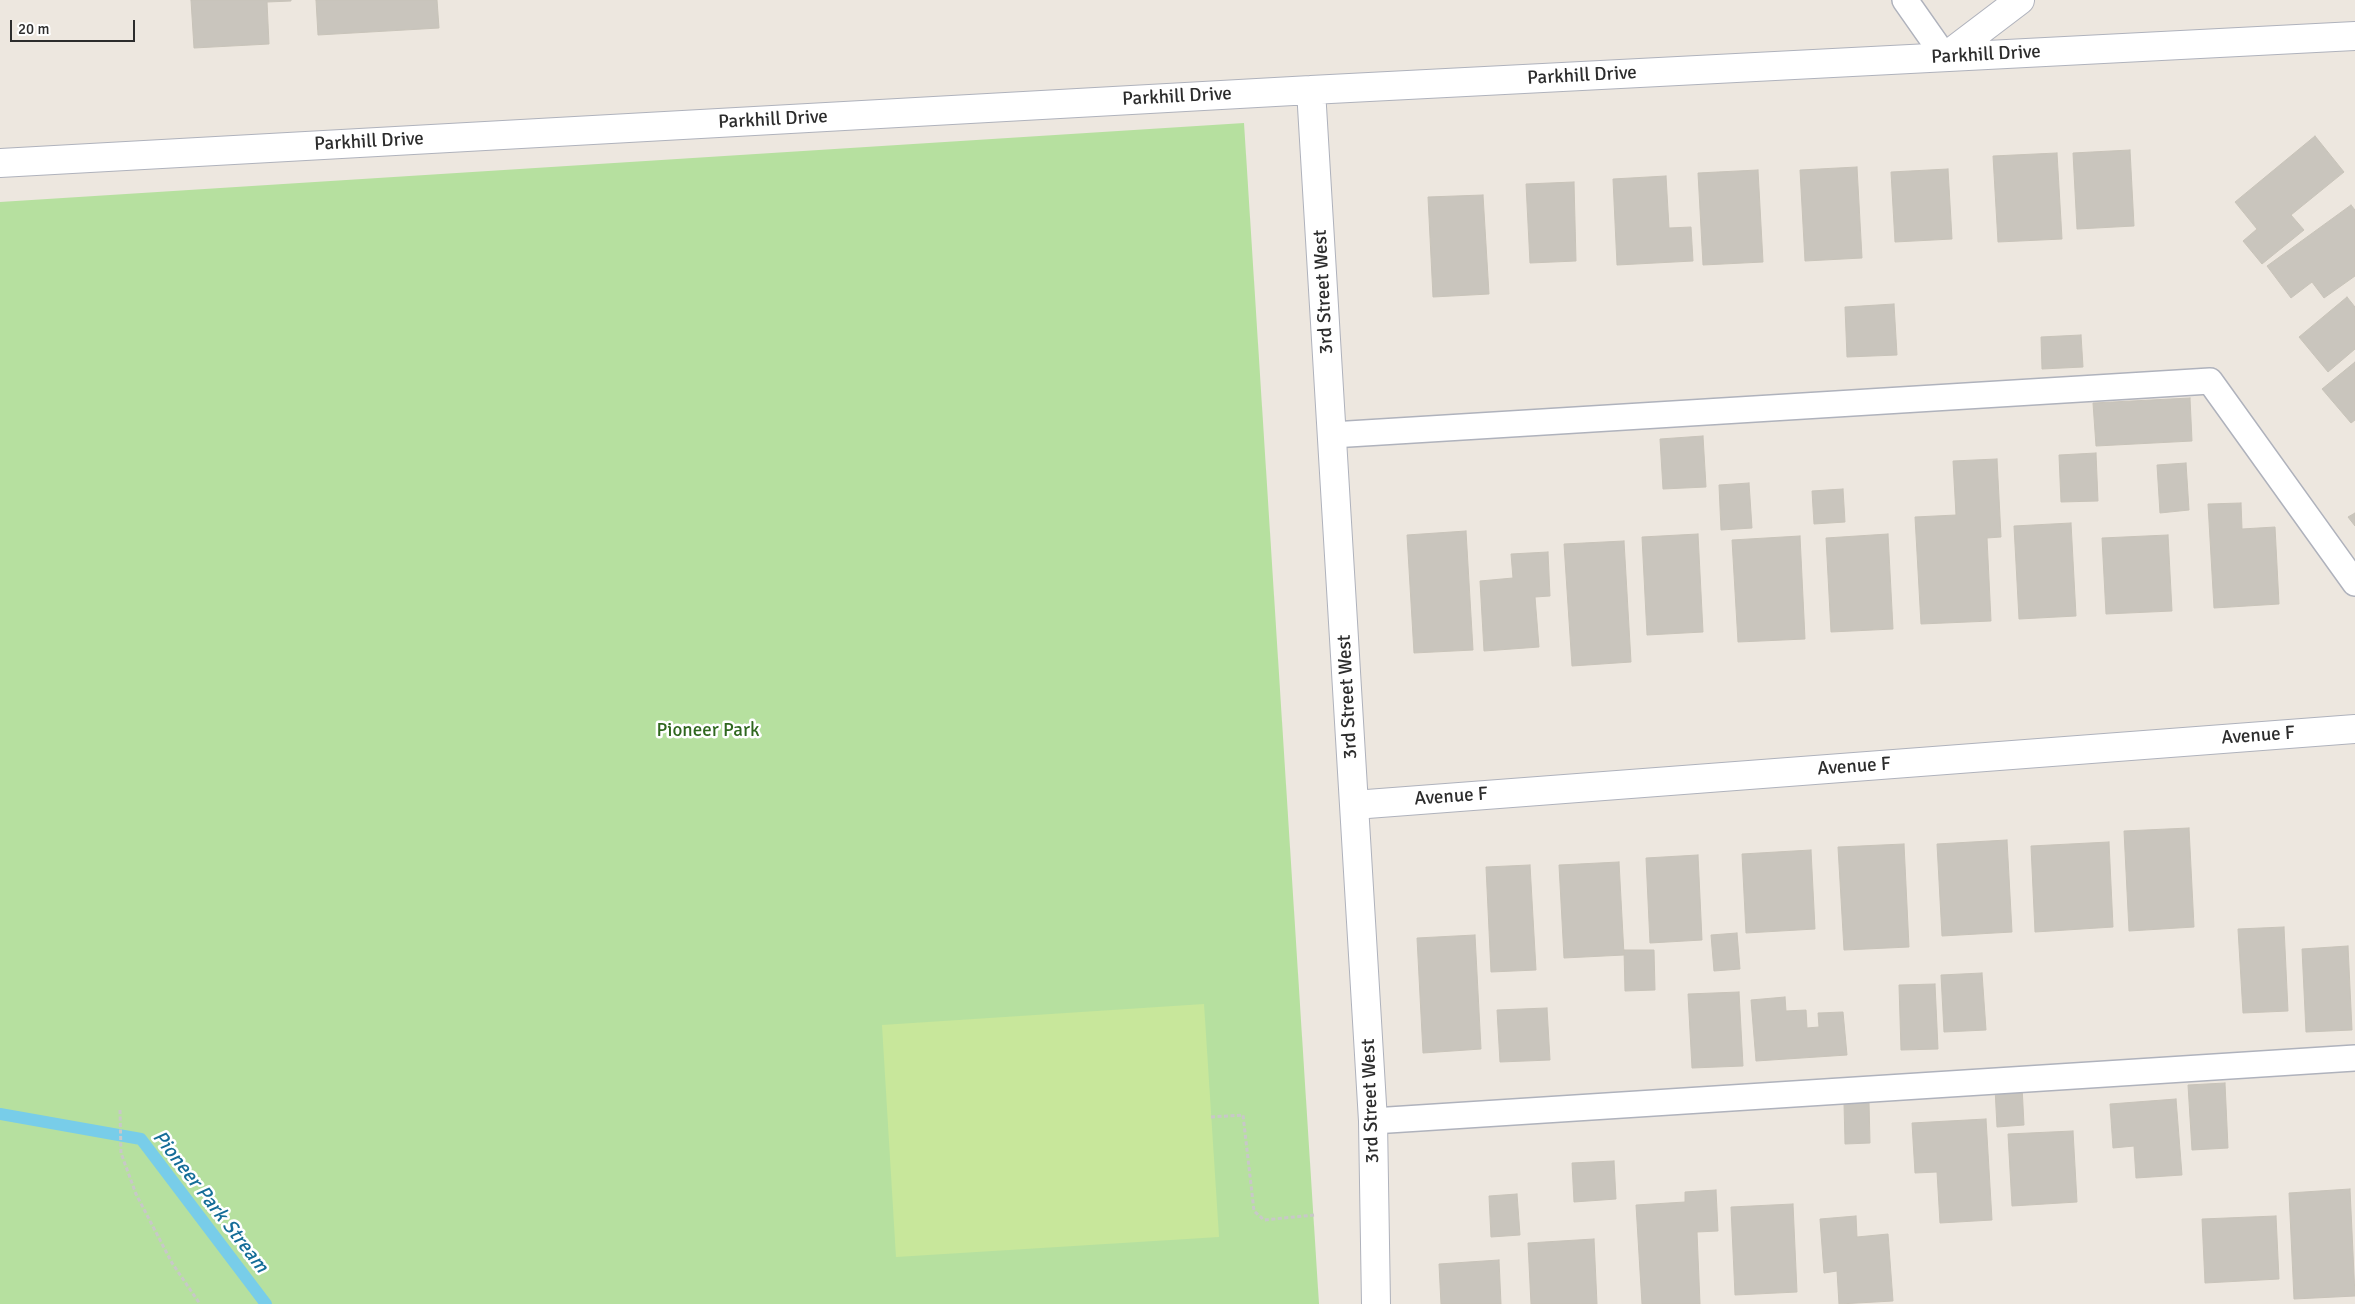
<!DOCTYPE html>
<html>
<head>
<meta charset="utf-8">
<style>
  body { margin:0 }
  #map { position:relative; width:2355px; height:1304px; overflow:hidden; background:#ede7df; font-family:Signika,sans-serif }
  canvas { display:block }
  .scale { position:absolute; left:10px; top:20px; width:125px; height:22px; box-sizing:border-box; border:2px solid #2c2c2c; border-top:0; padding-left:6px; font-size:15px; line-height:18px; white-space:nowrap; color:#2c2c2c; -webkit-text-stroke:4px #fff; paint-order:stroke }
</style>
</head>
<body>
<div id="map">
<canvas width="2355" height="1304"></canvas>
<div class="scale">20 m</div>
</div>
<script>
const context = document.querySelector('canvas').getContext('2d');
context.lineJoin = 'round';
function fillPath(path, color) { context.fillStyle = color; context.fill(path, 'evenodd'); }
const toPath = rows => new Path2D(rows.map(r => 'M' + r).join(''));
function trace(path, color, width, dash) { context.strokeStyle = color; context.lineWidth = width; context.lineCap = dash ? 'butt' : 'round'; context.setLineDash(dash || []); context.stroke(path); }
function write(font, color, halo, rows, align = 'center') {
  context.font = font + ' Signika,sans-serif'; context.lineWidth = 5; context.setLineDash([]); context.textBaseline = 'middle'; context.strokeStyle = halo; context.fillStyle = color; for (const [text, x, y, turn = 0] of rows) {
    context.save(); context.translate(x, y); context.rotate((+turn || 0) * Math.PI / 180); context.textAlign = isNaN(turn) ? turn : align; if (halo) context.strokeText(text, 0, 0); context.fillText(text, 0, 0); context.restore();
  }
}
const green = toPath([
  [1244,123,1319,1304,0,1304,0,202]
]);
const pitch = toPath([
  [1204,1004,1219,1237,896,1257,882,1025]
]);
const stream = toPath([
  [0,1114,141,1139,266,1304]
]);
const building = toPath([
  [191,0,291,0,291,1,267,2,269,44,194,48,191,0],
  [316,0,437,0,439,28,318,35,316,0],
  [2315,136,2344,172,2291,215,2304,230,2262,264,2243,241,2257,229,2235,202,2315,136],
  [2130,150,2134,226,2077,229,2073,153,2130,150],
  [2057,153,2062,239,1998,242,1993,156,2057,153],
  [1857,167,1862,258,1805,261,1800,170,1857,167],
  [1948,169,1952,239,1895,242,1891,172,1948,169],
  [1758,170,1763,262,1703,265,1698,173,1758,170],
  [1666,176,1669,228,1691,227,1693,261,1617,265,1613,179,1666,176],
  [1574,182,1576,261,1530,263,1526,184,1574,182],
  [1483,195,1489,294,1433,297,1428,197,1483,195],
  [2351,205,2355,210,2355,276,2324,298,2312,282,2291,298,2267,266,2351,205],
  [2347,297,2355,307,2355,349,2328,372,2299,337,2347,297],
  [1894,304,1897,355,1847,357,1845,307,1894,304],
  [2081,335,2083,367,2042,369,2041,337,2081,335],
  [2355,362,2355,420,2351,423,2322,389,2355,362],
  [2190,398,2192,441,2096,446,2093,403,2190,398],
  [1703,436,1706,487,1663,489,1660,439,1703,436],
  [2096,453,2098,501,2061,502,2059,455,2096,453],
  [1997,459,2001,537,1987,538,1991,621,1921,624,1915,517,1956,515,1953,461,1997,459],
  [2186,463,2189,510,2160,513,2157,465,2186,463],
  [1749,483,1752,528,1721,530,1719,485,1749,483],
  [1843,489,1845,522,1814,524,1812,491,1843,489],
  [2241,503,2242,529,2275,527,2279,604,2214,608,2208,504,2241,503],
  [2355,513,2355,526,2348,517,2355,513],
  [2071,523,2076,616,2019,619,2014,526,2071,523],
  [1466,531,1473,650,1414,653,1407,535,1466,531],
  [1698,534,1703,632,1647,635,1642,537,1698,534],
  [1888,534,1893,629,1831,632,1826,538,1888,534],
  [2168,535,2172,611,2106,614,2102,538,2168,535],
  [1800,536,1805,639,1738,642,1732,540,1800,536],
  [1624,541,1631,662,1572,666,1564,544,1624,541],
  [1548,552,1550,596,1535,597,1539,647,1484,651,1480,581,1513,578,1511,554,1548,552],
  [2189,828,2194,927,2129,931,2124,831,2189,828],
  [2007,840,2012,932,1942,936,1937,844,2007,840],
  [2109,842,2113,927,2035,932,2031,846,2109,842],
  [1904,844,1909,947,1844,950,1838,847,1904,844],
  [1811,850,1815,929,1746,933,1742,854,1811,850],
  [1698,855,1702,940,1650,943,1646,858,1698,855],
  [1619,862,1624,955,1564,958,1559,865,1619,862],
  [1530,865,1536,970,1491,972,1486,867,1530,865],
  [2284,927,2288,1011,2243,1013,2238,929,2284,927],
  [1737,933,1740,969,1714,971,1711,935,1737,933],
  [1475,935,1481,1049,1423,1053,1417,938,1475,935],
  [2348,946,2352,1030,2306,1032,2302,949,2348,946],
  [1624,950,1654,950,1655,990,1625,991,1624,950],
  [1982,973,1986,1030,1944,1032,1941,975,1982,973],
  [1935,984,1938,1049,1901,1050,1899,985,1935,984],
  [1739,992,1743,1066,1692,1068,1688,994,1739,992],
  [1785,997,1786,1011,1806,1010,1807,1028,1819,1027,1818,1013,1843,1012,1847,1055,1756,1061,1751,1000,1785,997],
  [1547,1008,1550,1060,1500,1062,1497,1010,1547,1008],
  [2225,1083,2228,1148,2192,1150,2188,1085,2225,1083],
  [2022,1086,2024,1125,1997,1127,1995,1088,2022,1086],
  [2176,1099,2182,1175,2136,1178,2134,1146,2113,1148,2110,1104,2176,1099],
  [1869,1102,1870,1143,1845,1144,1844,1103,1869,1102],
  [1986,1119,1992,1220,1940,1223,1937,1172,1915,1173,1912,1123,1986,1119],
  [2073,1131,2077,1202,2012,1206,2008,1134,2073,1131],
  [1614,1161,1616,1199,1574,1202,1572,1163,1614,1161],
  [2350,1189,2355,1296,2294,1299,2289,1193,2350,1189],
  [1716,1190,1718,1231,1697,1232,1700,1304,1642,1304,1636,1205,1685,1202,1685,1192,1716,1190],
  [1517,1194,1520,1235,1491,1237,1489,1196,1517,1194],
  [1793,1204,1797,1292,1735,1295,1731,1207,1793,1204],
  [1856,1216,1857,1237,1888,1234,1893,1301,1839,1304,1837,1271,1824,1273,1820,1219,1856,1216],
  [2276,1216,2279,1279,2205,1283,2202,1219,2276,1216],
  [1594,1239,1597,1304,1531,1304,1528,1243,1594,1239],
  [1499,1260,1501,1304,1441,1304,1439,1264,1499,1260]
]);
const path = toPath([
  [120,1110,121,1153,136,1194,172,1263,200,1304],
  [1211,1117,1243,1115,1254,1211,1264,1220,1314,1215]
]);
const service = toPath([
  [1905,0,1945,57],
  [1332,435,2210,381,2355,583],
  [1373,1121,2355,1058]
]);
const minor = toPath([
  [1945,57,2020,0],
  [1311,90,1373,1121,1376,1304],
  [0,163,1311,90,2355,36],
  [1354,805,2355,729]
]);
const streetNames = [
  ["Parkhill Drive",1986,55,-3],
  ["Parkhill Drive",1582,76,-3],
  ["Parkhill Drive",1177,97,-3],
  ["Parkhill Drive",773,120,-3],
  ["Parkhill Drive",369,142,-3],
  ["3rd Street West",1324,292,-93],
  ["3rd Street West",1348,697,-93],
  ["Avenue F",2258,736,-4],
  ["Avenue F",1854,767,-4],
  ["Avenue F",1451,797,-4],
  ["3rd Street West",1371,1101,-92]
];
const parkNames = [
  ["Pioneer Park",708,731]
];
const waterNames = [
  ["Pioneer Park Stream",210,1202,52]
];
fillPath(green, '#b6e09f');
fillPath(pitch, '#c8e79b');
trace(stream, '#78cde9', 12);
fillPath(building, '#c9c5bd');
trace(building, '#c8c3b9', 1);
trace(service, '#afb2bc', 28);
trace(minor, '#afb2bc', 30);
trace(path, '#c8c8c8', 3, [4, 2.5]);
trace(service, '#fff', 25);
trace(minor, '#fff', 28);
write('19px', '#2c2c2c', '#fff', streetNames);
write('19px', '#2f671e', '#fff', parkNames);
write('italic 20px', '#146d98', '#fff', waterNames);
</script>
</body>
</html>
